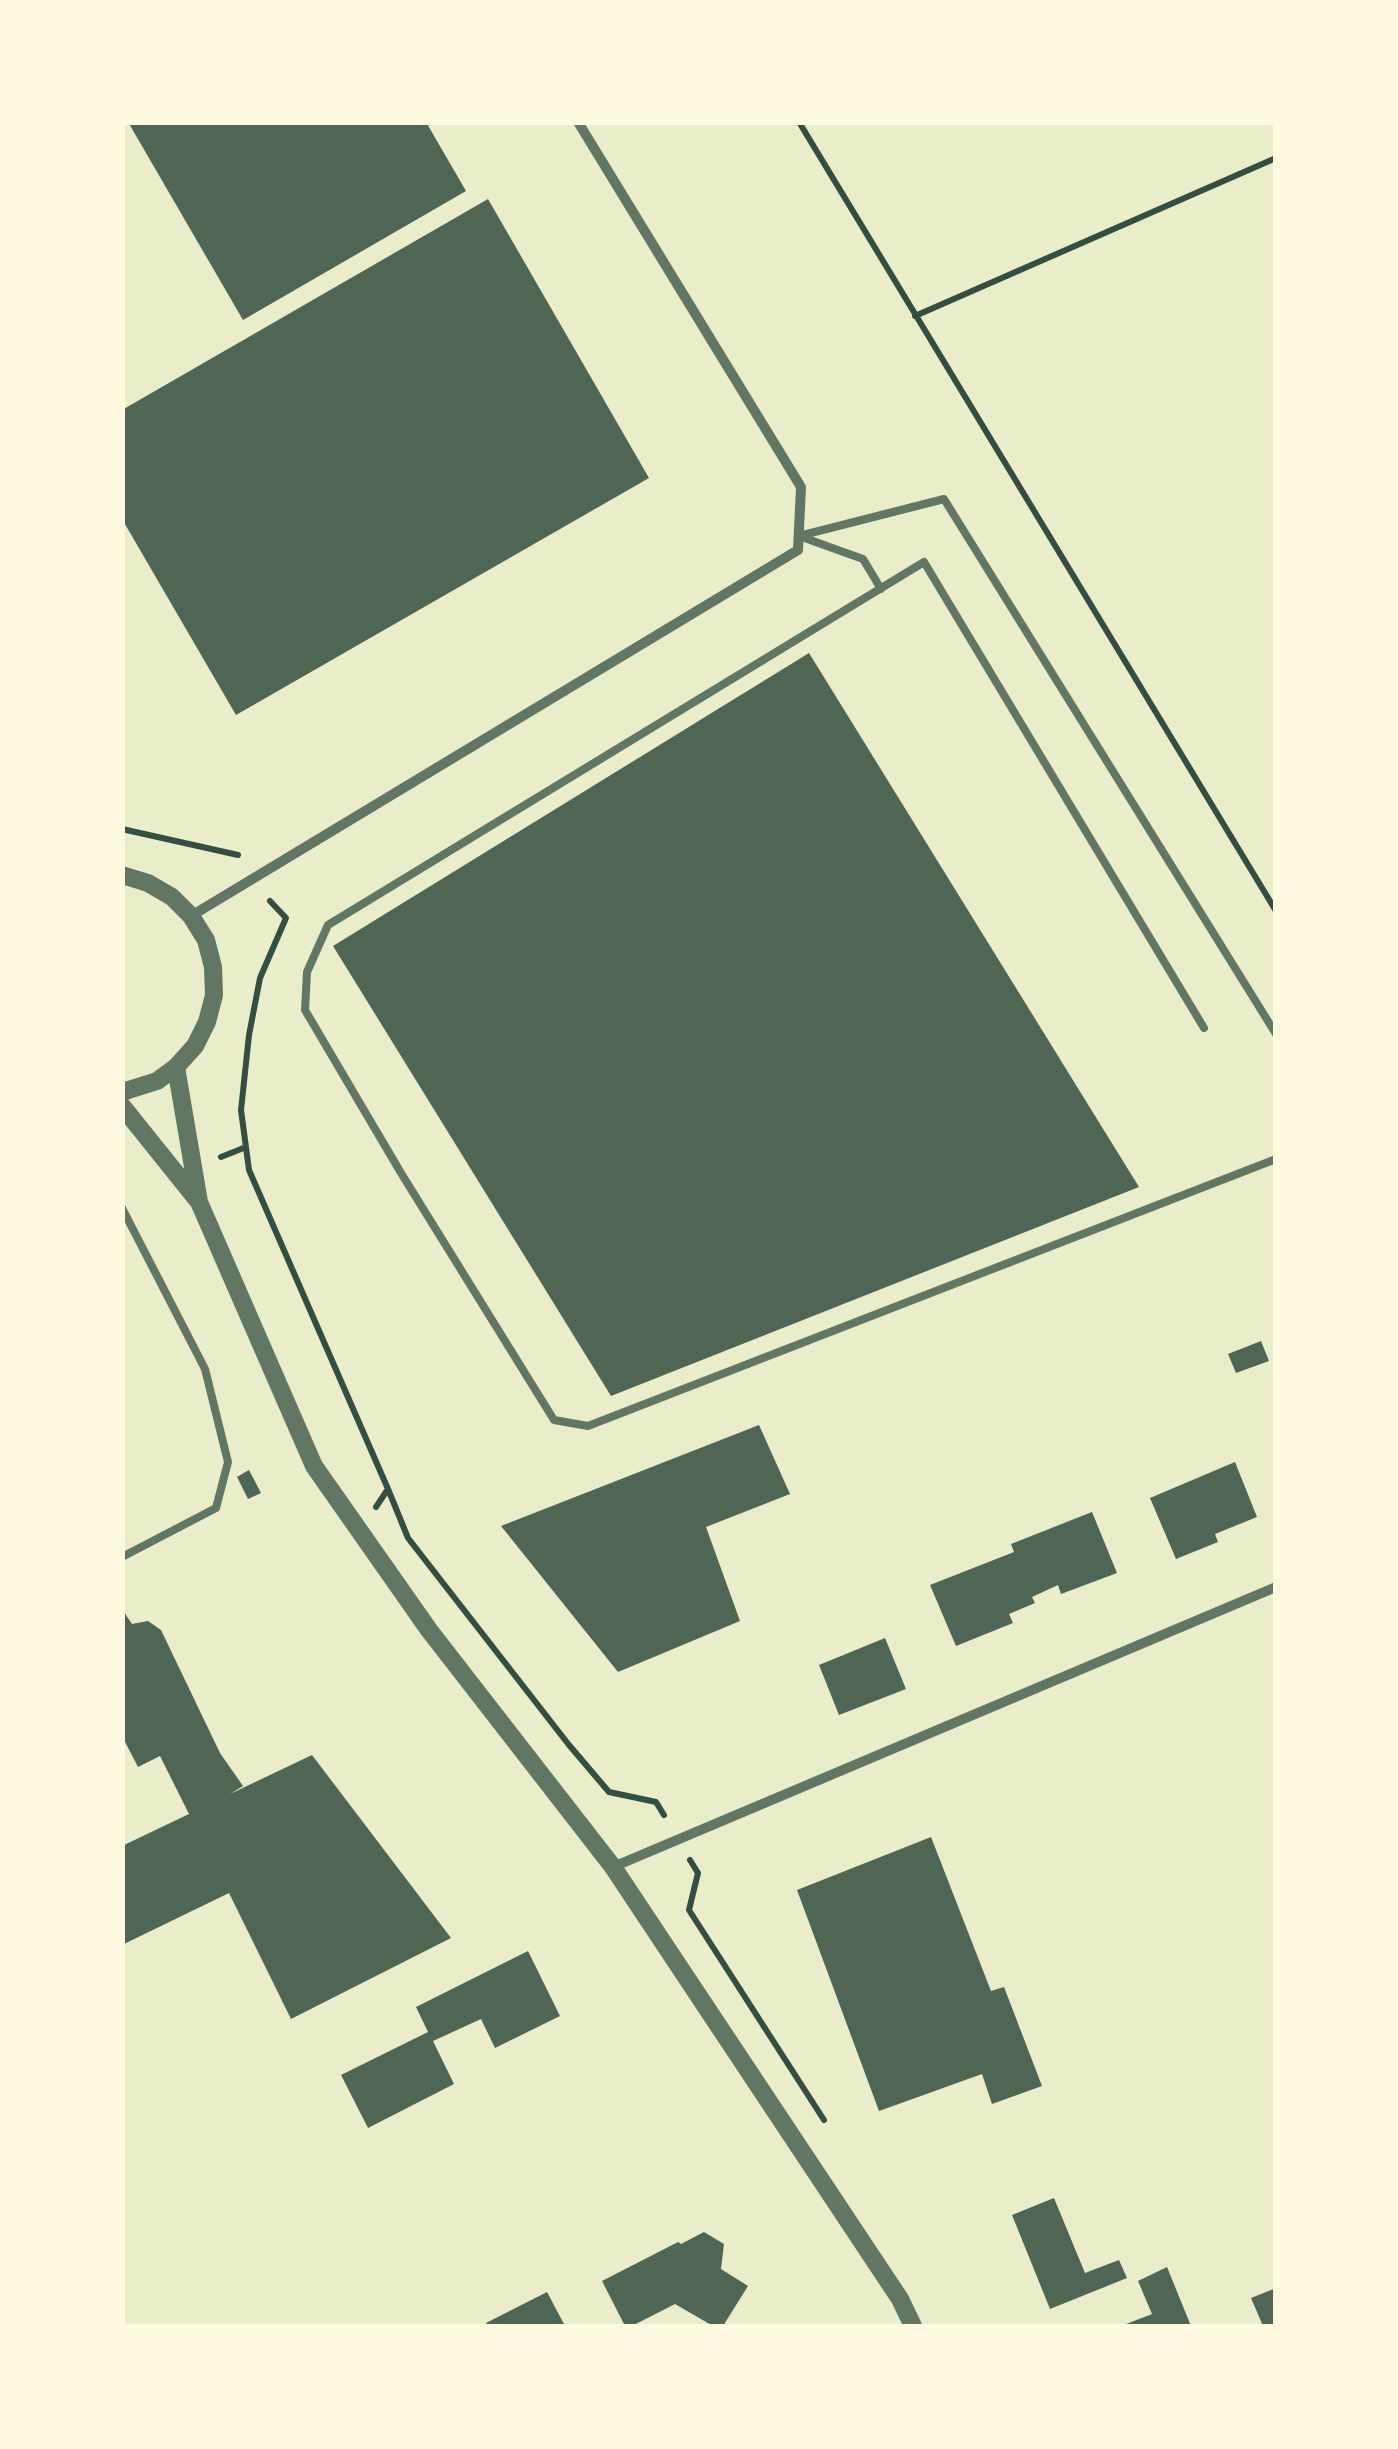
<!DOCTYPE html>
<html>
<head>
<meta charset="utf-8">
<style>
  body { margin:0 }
  #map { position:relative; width:1398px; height:2449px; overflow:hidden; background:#e9edc9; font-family:Mulish,sans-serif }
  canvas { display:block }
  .frame { position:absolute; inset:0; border:125px solid #fefae0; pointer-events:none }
</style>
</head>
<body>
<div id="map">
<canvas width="1398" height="2449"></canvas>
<div class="frame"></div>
</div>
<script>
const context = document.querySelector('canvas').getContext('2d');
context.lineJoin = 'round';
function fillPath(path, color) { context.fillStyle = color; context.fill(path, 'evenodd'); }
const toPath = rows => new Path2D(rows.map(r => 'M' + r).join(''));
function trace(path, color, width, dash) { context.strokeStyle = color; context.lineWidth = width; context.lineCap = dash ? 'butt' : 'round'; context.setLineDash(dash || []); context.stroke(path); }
const building = toPath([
  [128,122,426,122,466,191,243,320],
  [488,199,649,478,236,715,122,519,122,410],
  [809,653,1139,1187,611,1396,333,946],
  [1261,1341,1269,1361,1236,1373,1228,1354],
  [759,1425,790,1494,706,1527,740,1621,618,1672,501,1526],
  [1235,1462,1257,1517,1215,1534,1218,1542,1176,1559,1150,1498],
  [249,1470,261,1493,248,1499,237,1477],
  [1092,1512,1117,1573,1061,1594,1058,1585,1032,1597,1035,1603,1009,1614,1013,1623,956,1646,930,1585,1014,1552,1011,1544],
  [122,1609,132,1624,148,1621,161,1630,220,1753,243,1786,230,1794,312,1755,451,1938,291,2019,229,1893,124,1944,122,1846,189,1814,160,1756,138,1767,122,1736],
  [885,1638,906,1689,839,1715,819,1665],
  [931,1837,991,1991,1004,1987,1042,2086,992,2104,982,2074,879,2111,797,1890],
  [528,1951,560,2016,495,2048,481,2019,433,2041,454,2084,368,2128,341,2075,428,2032,416,2007],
  [1054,2198,1085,2273,1119,2260,1127,2278,1050,2309,1012,2215],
  [704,2232,724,2244,721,2269,748,2286,723,2326,713,2326,675,2304,632,2326,625,2326,602,2281,678,2242,681,2244],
  [1167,2267,1191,2326,1121,2326,1152,2314,1138,2281],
  [1276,2288,1276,2326,1263,2326,1251,2298],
  [547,2292,565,2326,488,2326,486,2323]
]);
const path = toPath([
  [799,122,1276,911],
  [915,316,1276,158],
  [122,829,238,855],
  [270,901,286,918,260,978,249,1035,241,1110,249,1170,388,1489,376,1507],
  [221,1157,246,1147],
  [388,1489,408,1538,569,1745,609,1792,656,1802,664,1815],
  [690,1860,698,1873,689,1910,824,2120]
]);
const service = toPath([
  [881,589,863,559,799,536,944,499,1276,1034],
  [1204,1028,924,562,328,925,307,972,305,1010,401,1173,554,1420,588,1426,1276,1159],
  [122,1208,205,1369,228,1462,216,1508,122,1557]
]);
const minor = toPath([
  [191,916,798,550,801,487,578,122],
  [613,1867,1276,1587]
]);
const tertiary = toPath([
  [122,875,148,883,172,897,191,916,206,940,213,967,214,995,207,1022,195,1046,176,1067,157,1081,122,1092],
  [176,1067,199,1202,314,1466,429,1630,613,1867,900,2299,913,2326],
  [122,1106,199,1202]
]);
fillPath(building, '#4f6655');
trace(path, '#344e41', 6);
trace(service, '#617663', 8);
trace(minor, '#617663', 10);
trace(tertiary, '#617663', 18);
</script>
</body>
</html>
